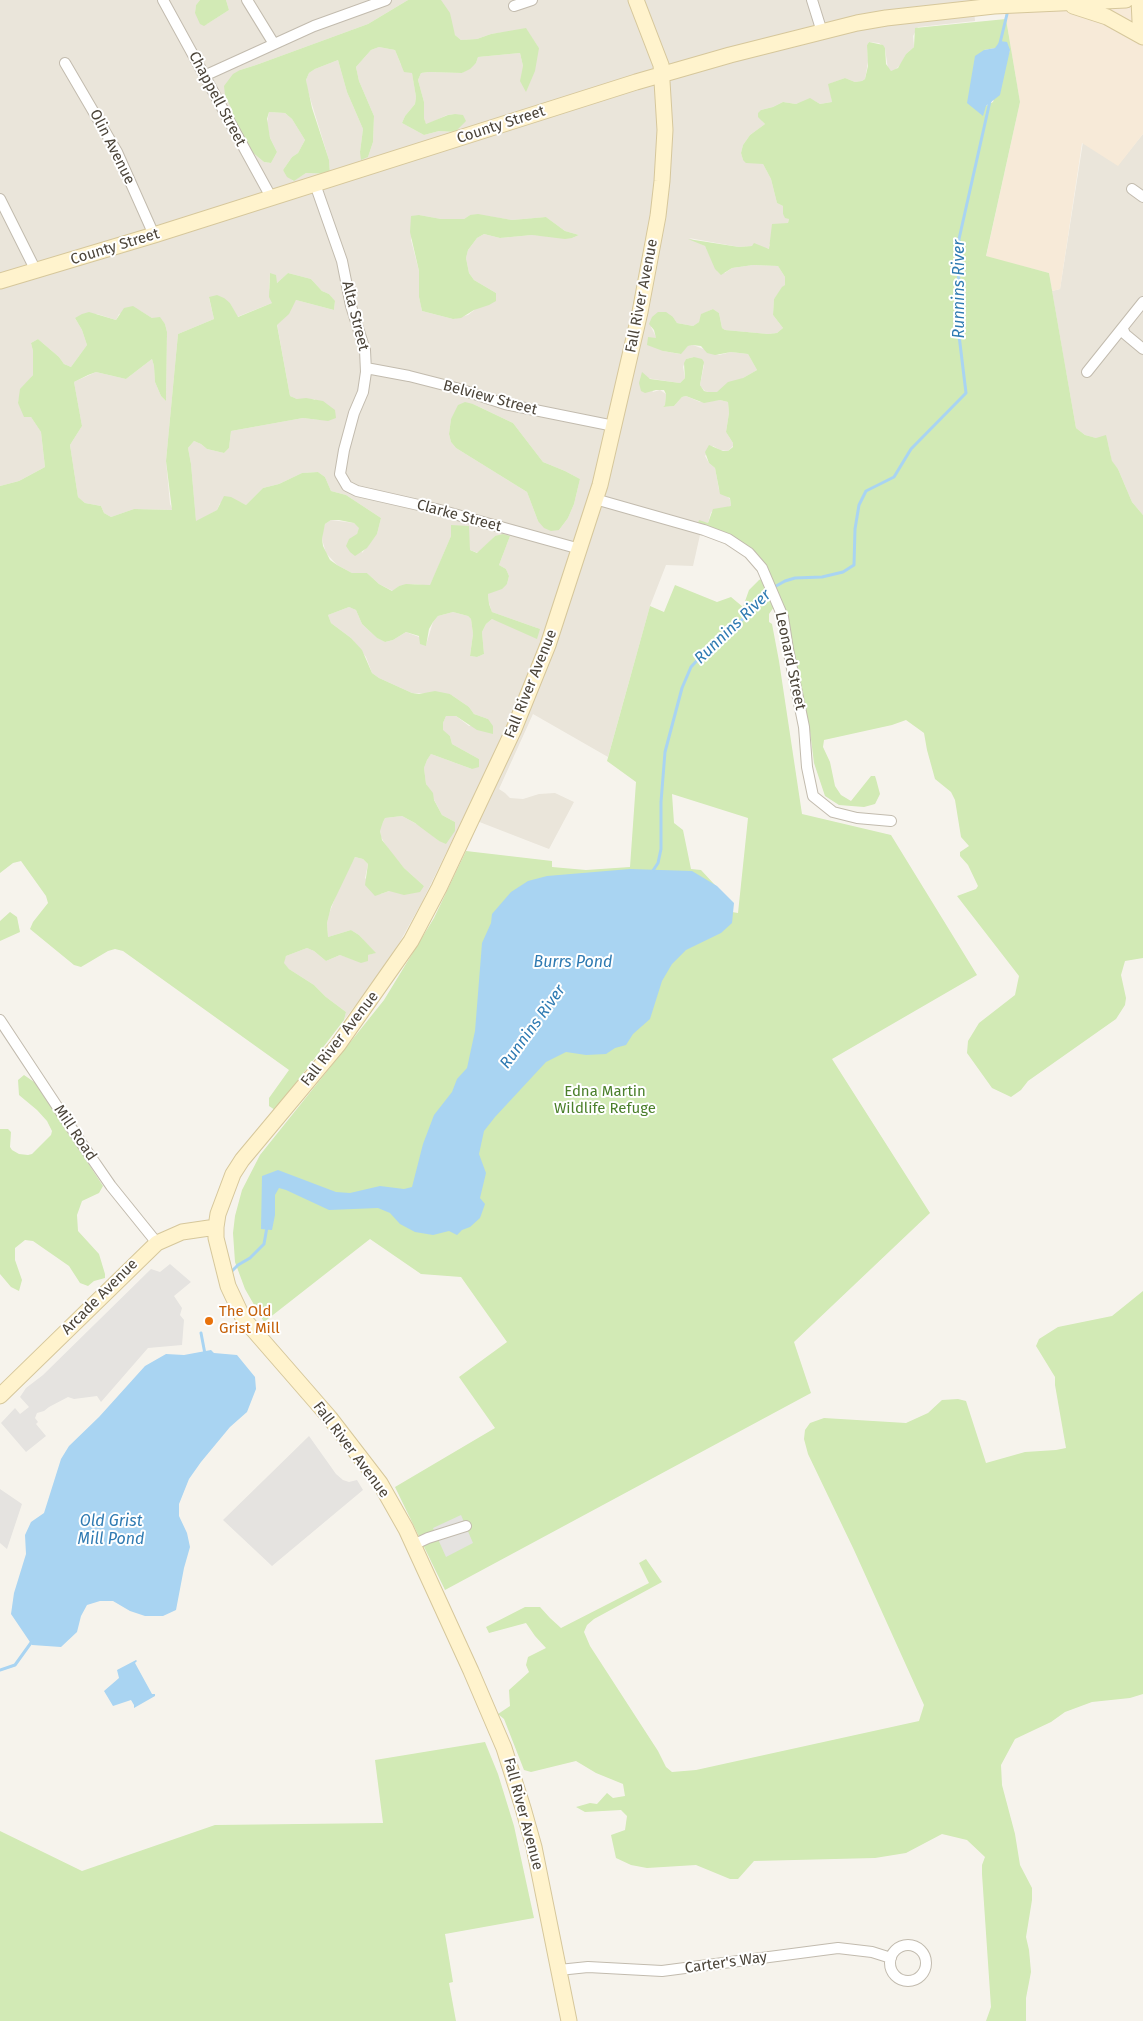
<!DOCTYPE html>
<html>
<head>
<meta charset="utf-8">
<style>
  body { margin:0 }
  canvas { display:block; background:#f6f3ec }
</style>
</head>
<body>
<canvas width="1143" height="2021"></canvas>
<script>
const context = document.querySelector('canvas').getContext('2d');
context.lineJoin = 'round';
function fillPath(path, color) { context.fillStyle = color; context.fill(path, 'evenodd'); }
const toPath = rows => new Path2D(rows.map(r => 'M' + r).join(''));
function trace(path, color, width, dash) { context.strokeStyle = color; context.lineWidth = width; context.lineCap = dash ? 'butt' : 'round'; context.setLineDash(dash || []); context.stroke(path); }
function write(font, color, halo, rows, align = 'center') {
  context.font = font + ' "Fira Sans",sans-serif'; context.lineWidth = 4; context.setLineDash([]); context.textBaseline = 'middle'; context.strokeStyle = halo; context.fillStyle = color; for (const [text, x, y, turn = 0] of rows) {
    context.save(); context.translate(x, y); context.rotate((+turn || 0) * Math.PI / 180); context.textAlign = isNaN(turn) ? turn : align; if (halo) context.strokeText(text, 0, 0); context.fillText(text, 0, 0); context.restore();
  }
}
const residential = toPath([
  [0,0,200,0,196,5,195,13,207,24,229,10,226,0,408,0,368,24,256,65,240,70,225,95,232,110,237,134,246,147,264,162,271,163,277,152,270,138,267,123,269,112,285,113,292,119,305,140,298,153,292,157,283,170,293,181,306,173,330,174,329,160,307,88,306,80,309,73,315,69,338,60,347,92,363,129,360,152,368,157,373,142,374,116,359,81,356,67,371,50,379,47,395,50,401,65,412,72,416,97,415,104,405,116,402,123,424,135,439,131,455,132,455,114,447,115,426,125,424,118,424,102,418,80,421,73,429,72,462,73,476,63,478,57,520,53,523,66,539,48,526,29,491,34,477,39,461,40,455,35,439,0,973,0,975,21,918,27,913,36,914,47,906,54,901,64,895,70,891,71,888,69,885,48,879,43,869,42,867,45,868,62,865,79,862,81,855,82,845,78,829,84,832,102,820,104,813,100,796,104,783,102,773,107,761,110,762,121,765,124,750,135,743,145,741,153,743,160,763,164,771,179,777,203,783,206,783,214,789,219,788,223,769,245,770,249,752,246,739,247,689,238,705,246,718,272,725,273,732,268,753,265,778,266,785,277,785,285,774,299,773,315,783,328,777,333,768,334,725,330,722,328,719,313,713,309,702,314,699,322,693,326,677,323,673,317,651,327,663,351,680,354,688,346,693,345,719,355,731,352,748,354,757,370,717,393,712,393,705,391,702,388,700,385,704,365,694,357,686,359,683,367,685,378,680,383,646,378,653,392,660,390,666,394,665,405,663,407,674,406,682,397,686,396,700,402,720,400,728,402,729,413,726,432,733,443,733,446,728,451,720,450,713,446,705,456,709,463,715,468,719,490,730,499,731,506,711,512,708,523,699,521,700,535,693,566,666,565,650,606,608,757,533,714,499,789,505,793,510,798,523,799,539,794,555,793,574,802,549,849,464,816,422,902,388,963,344,1020,346,1012,326,997,314,985,289,969,283,963,286,956,307,948,314,951,326,961,340,955,361,962,368,955,375,953,359,935,351,930,328,937,327,923,329,914,340,885,355,857,363,859,368,864,365,878,381,894,389,891,424,886,404,868,388,849,381,837,380,830,383,822,385,818,402,816,422,827,439,841,455,822,442,815,426,784,424,768,427,760,431,754,472,769,479,759,452,744,450,736,443,731,443,723,446,716,456,716,469,726,488,719,474,714,469,707,450,694,412,693,379,678,372,673,366,657,351,638,331,623,328,615,349,607,356,610,362,624,377,638,385,642,393,640,406,632,419,637,426,645,433,622,438,616,453,612,468,616,471,619,473,634,470,656,477,657,484,654,482,632,486,624,492,619,540,629,492,612,489,603,488,594,507,584,509,576,506,569,499,565,510,536,495,536,478,553,470,550,468,534,451,536,430,586,414,584,399,586,393,591,379,584,367,573,352,573,337,565,326,553,322,539,323,531,325,524,331,520,354,523,360,528,357,534,362,553,377,534,381,518,346,495,331,491,325,477,318,472,302,473,279,484,263,488,246,505,240,502,220,503,217,510,196,522,191,464,188,448,194,441,201,444,207,449,224,453,229,448,231,431,303,418,320,420,315,399,297,399,290,396,277,324,283,319,296,300,334,310,335,302,329,294,322,291,311,279,288,273,277,283,270,273,269,288,272,303,237,317,230,303,209,298,214,319,178,334,166,461,170,504,173,510,134,509,111,517,104,513,101,506,85,503,78,497,70,445,82,426,74,382,96,372,126,379,152,359,154,366,155,382,161,396,166,401,167,332,165,324,160,318,152,318,139,310,119,314,116,320,97,314,75,318,82,330,87,345,71,367,64,364,59,357,38,339,31,343,33,351,33,375,21,389,18,403,31,417,41,432,45,467,19,481,0,486],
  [419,215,441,219,464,219,470,215,487,216,512,220,546,217,565,231,579,235,572,238,532,235,500,238,484,234,477,238,468,250,466,258,469,273,474,280,496,293,468,315,453,319,422,311,419,297,419,271,411,240],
  [473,404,513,423,543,462,565,471,580,479,574,504,568,518,559,530,538,521,527,492,456,448,451,442,449,434,451,419],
  [1143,134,1143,515,1132,502,1118,469,1112,462,1108,444,1096,438,1085,435,1076,428,1052,291,1060,289,1083,142,1118,165]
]);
const commercial = toPath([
  [1143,0,1143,134,1118,166,1082,143,1060,289,1052,291,1049,273,986,257,1020,102,1004,7]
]);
const green = toPath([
  [200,0,226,0,229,10,204,26,200,24,195,13,196,5],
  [408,0,441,0,450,13,455,35,461,40,477,39,491,34,526,28,539,48,535,71,526,92,520,81,523,66,520,53,478,57,476,63,470,69,462,73,429,72,421,73,418,80,424,102,424,118,426,124,448,115,455,114,463,115,466,121,455,132,439,131,424,135,402,123,405,116,415,104,416,97,412,73,404,72,395,50,379,47,371,50,356,67,359,81,374,116,373,142,368,157,361,160,360,152,363,129,347,92,338,60,315,69,309,73,306,80,312,108,329,160,330,174,306,173,294,181,287,177,283,170,292,157,298,153,305,140,292,119,285,113,269,112,267,119,270,138,277,152,271,163,264,162,246,147,237,134,232,110,225,95,224,86,233,74,240,70,256,65,368,24],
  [1006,19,1020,102,986,256,1049,273,1076,428,1085,435,1096,438,1106,435,1112,461,1118,469,1132,502,1143,515,1143,958,1125,961,1121,975,1126,998,1125,1005,1116,1019,1028,1081,1021,1090,1011,1097,992,1088,967,1053,968,1041,979,1023,1015,995,1019,976,957,896,976,889,978,886,968,865,960,856,960,852,969,846,961,837,955,800,951,792,935,779,927,750,924,733,906,720,892,725,824,740,823,747,830,762,835,786,841,795,851,801,871,776,875,776,876,779,880,794,875,804,864,807,839,805,825,796,814,763,810,731,789,630,779,600,769,614,769,622,772,624,779,661,802,814,891,835,977,975,832,1059,930,1213,794,1342,811,1393,445,1590,395,1487,495,1428,459,1377,507,1342,461,1277,421,1274,370,1239,264,1322,245,1289,235,1262,233,1233,235,1216,242,1190,260,1155,384,1000,434,918,466,851,552,861,552,867,586,870,630,867,636,782,607,761,650,606,664,612,675,585,717,602,731,597,743,607,749,590,759,580,767,576,733,537,698,523,699,520,708,523,713,509,731,506,730,498,720,494,715,468,709,463,705,452,709,445,723,451,728,451,733,447,733,443,726,432,729,413,728,402,720,400,704,403,686,396,682,397,674,406,663,407,665,405,666,394,664,390,656,390,645,393,641,391,639,383,642,372,650,379,680,383,685,378,684,363,686,359,694,357,702,359,704,362,700,385,704,391,708,392,717,392,728,382,743,378,757,370,748,354,731,352,715,355,707,353,701,346,693,345,688,346,681,354,663,351,647,345,648,337,656,338,654,330,649,324,652,317,658,312,666,312,673,317,677,323,693,326,699,322,701,314,713,309,719,313,722,328,725,330,768,334,777,333,783,328,773,315,774,299,782,287,785,285,785,277,778,266,753,265,732,268,721,275,715,269,705,246,688,239,739,247,752,246,754,243,769,249,772,224,788,223,789,219,785,218,783,214,783,206,777,203,771,179,763,164,746,163,743,160,741,153,743,145,750,135,765,124,758,117,758,113,761,110,773,107,783,102,796,104,810,98,820,104,832,102,828,84,845,78,855,82,862,81,865,79,868,66,867,45,869,42,883,45,885,48,886,64,891,71,898,68,906,54,914,47,915,28],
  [995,48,1010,50,993,102,986,106,984,50],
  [672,794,748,818,738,913,732,912,727,898,701,870,691,869,683,830,674,823],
  [478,214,512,220,546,217,565,231,579,235,572,238,565,239,532,235,500,238,484,234,477,238,468,250,466,258,469,273,474,280,496,293,496,301,489,305,474,310,461,318,453,319,422,311,419,297,419,271,410,232,411,216,419,215,441,219,464,219,470,215],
  [270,273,276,275,277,283,288,273,311,279,322,291,329,294,335,301,334,310,296,300,289,314,277,325,290,396,297,399,306,398,323,401,335,410,336,418,328,421,303,418,231,431,229,448,224,453,207,449,201,444,194,441,188,448,191,464,196,521,217,510,224,496,231,497,246,505,263,488,279,484,302,473,318,472,325,477,331,491,346,495,381,518,377,534,367,548,355,556,350,552,346,546,349,539,357,534,359,528,354,523,339,520,331,520,325,524,322,539,323,546,330,560,337,565,352,573,367,573,379,584,392,591,399,586,406,584,430,585,451,536,451,525,469,526,470,550,477,553,495,536,503,534,510,536,499,565,506,569,509,576,507,584,502,589,488,594,489,604,492,612,540,629,537,639,492,619,486,624,482,632,484,654,477,657,470,656,473,634,471,619,468,616,453,612,438,616,433,622,429,629,426,646,420,644,419,636,406,632,393,640,385,642,377,638,362,624,356,610,349,607,328,615,331,623,351,638,362,650,372,673,379,678,412,693,419,694,435,691,450,694,469,707,474,714,488,719,493,726,493,734,477,730,456,716,446,716,443,723,443,730,450,736,452,744,479,759,479,767,472,769,431,754,427,760,424,768,426,784,433,793,434,800,442,815,455,822,455,831,446,844,439,841,415,823,402,816,385,818,383,822,380,831,382,840,404,868,424,886,420,892,404,895,389,891,375,896,365,885,368,864,363,859,355,857,331,907,327,923,328,937,351,930,359,935,376,953,368,955,368,961,361,963,340,955,326,961,314,951,307,948,286,956,284,963,289,969,314,985,326,997,346,1012,344,1020,275,1110,269,1106,269,1098,289,1070,123,951,115,949,108,951,81,967,74,965,30,929,33,922,48,903,46,896,21,861,13,863,0,873,0,486,19,481,45,467,41,432,31,417,24,417,18,403,20,389,33,375,33,351,31,343,38,339,59,357,64,364,71,367,87,345,82,330,75,318,82,314,89,312,116,320,124,308,133,306,152,318,160,317,165,324,167,332,166,401,161,396,155,382,154,366,152,359,126,379,96,372,88,375,74,382,82,426,70,445,78,497,85,503,101,506,104,513,111,517,134,509,172,510,166,461,178,334,214,319,209,297,217,295,224,298,230,303,238,317,272,303,269,297],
  [465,402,473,404,513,423,543,462,565,471,580,479,574,504,568,518,559,530,551,531,544,528,538,521,527,492,456,448,451,442,449,434,451,419,458,405],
  [10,912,17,917,20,932,0,941,0,921],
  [24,1075,37,1084,103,1186,99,1193,82,1201,77,1215,78,1231,99,1254,105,1274,105,1278,94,1281,88,1286,80,1283,69,1266,33,1241,25,1240,15,1248,15,1260,22,1280,19,1291,11,1287,0,1274,0,1129,8,1129,11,1132,10,1147,12,1150,19,1154,28,1155,32,1154,51,1135,52,1131,47,1121,37,1110,19,1095,18,1080],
  [1143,1291,1143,1694,1130,1698,1092,1702,1065,1712,1051,1722,1015,1739,1001,1765,1002,1785,1015,1834,1020,1865,1032,1888,1032,1900,1026,1937,1029,1950,1031,1972,1026,1998,1026,2021,986,2021,991,2007,982,1874,982,1865,985,1857,967,1840,942,1834,906,1853,875,1858,754,1861,738,1879,730,1879,696,1865,647,1868,631,1865,616,1858,611,1835,625,1830,627,1816,621,1810,585,1812,576,1807,590,1803,597,1804,607,1793,613,1798,625,1796,623,1784,596,1773,576,1761,531,1772,524,1770,504,1719,498,1714,510,1706,509,1690,529,1672,526,1665,528,1657,546,1648,535,1636,526,1623,489,1633,486,1627,525,1607,540,1607,550,1618,561,1628,649,1583,639,1563,646,1559,662,1582,594,1619,587,1625,584,1632,590,1646,658,1751,666,1767,672,1772,696,1770,919,1721,924,1705,854,1550,808,1454,804,1439,805,1430,810,1423,824,1418,906,1423,928,1413,942,1400,958,1399,966,1401,986,1463,1025,1452,1056,1450,1066,1448,1055,1385,1055,1377,1036,1346,1039,1339,1058,1327,1112,1316],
  [485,1742,498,1774,514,1826,534,1918,445,1934,453,1982,449,1983,456,2021,0,2021,0,1831,82,1871,215,1825,383,1823,375,1760]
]);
const parking = toPath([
  [170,1264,191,1282,174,1296,182,1308,180,1315,184,1320,182,1345,148,1348,101,1402,97,1396,74,1399,68,1397,49,1407,44,1411,37,1413,35,1418,38,1422,36,1424,46,1436,26,1452,1,1423,15,1408,20,1414,29,1407,20,1397,26,1388,43,1375,151,1269,160,1272],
  [309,1436,336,1474,343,1480,349,1482,357,1480,363,1490,272,1566,223,1520],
  [0,1489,22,1504,7,1549,0,1543],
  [461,1515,473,1543,446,1557,433,1528]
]);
const water = toPath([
  [1000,41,1007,42,1010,50,1000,95,986,106,983,116,967,103,975,56,984,50,995,48],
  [630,869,692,871,717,886,734,903,732,923,721,933,686,950,672,964,662,981,650,1019,633,1034,626,1045,615,1048,606,1054,586,1055,566,1052,546,1062,495,1117,484,1131,479,1154,486,1173,480,1198,485,1204,480,1218,470,1227,462,1230,457,1235,449,1231,433,1235,415,1232,400,1224,390,1213,378,1208,329,1210,286,1190,279,1188,275,1195,275,1215,272,1230,261,1229,262,1176,278,1170,336,1192,350,1193,380,1186,404,1189,412,1187,423,1144,434,1115,452,1092,457,1079,467,1068,475,1031,482,943,491,923,492,914,511,892,528,881,547,876],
  [211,1350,214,1353,237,1355,255,1377,256,1389,247,1412,230,1427,201,1462,189,1479,179,1504,179,1516,187,1533,190,1547,184,1568,176,1610,163,1616,145,1616,130,1611,113,1601,100,1601,87,1605,81,1616,77,1632,61,1647,32,1645,11,1614,14,1593,26,1554,25,1535,31,1522,44,1513,61,1459,69,1446,99,1417,145,1366,166,1354,184,1355],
  [136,1660,137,1661,135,1663,152,1694,155,1694,155,1696,134,1708,134,1705,131,1700,113,1706,104,1691,119,1678,117,1670]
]);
const stream = toPath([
  [1000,43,1008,10],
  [652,872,658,863,661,849,661,802,665,752,682,688,691,667,703,654,753,610,762,594,785,581,795,578,822,577,843,572,854,565,855,529,859,505,866,491,894,477,911,449,966,393,958,327,959,239,990,101],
  [231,1272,238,1265,250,1258,264,1244,267,1227],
  [201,1333,205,1354],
  [0,1670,15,1665,33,1640]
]);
const street = toPath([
  [163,0,271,197],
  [247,0,274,44],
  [812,0,822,32],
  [514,6,532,0],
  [65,63,117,152,154,235],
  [204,76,314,26,386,0],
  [315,184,342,261,351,306,365,350,366,372,363,392,354,413,344,450,340,474,347,486,357,491,436,509,580,549],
  [1132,189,1143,197],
  [0,199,36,271],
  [1123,329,1125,334,1143,349],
  [366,368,409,376,456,388,505,404,614,426],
  [1087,372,1143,302],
  [595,499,704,530,728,539,749,553,762,568,783,617,788,649,804,727,807,767,813,796,833,812,857,818,891,821],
  [0,1020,82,1144,111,1186,157,1243],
  [413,1545,428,1538,466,1526],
  '890 1963a18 18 0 1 1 36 0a18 18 0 1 1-36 0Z',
  [559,1970,588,1967,662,1971,838,1948,872,1952,891,1958]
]);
const secondary = toPath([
  [1139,0,1140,21,1143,33],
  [1073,6,1107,17,1143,37],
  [0,281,154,235,636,82,730,55,857,23,886,18,994,6,1126,0],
  [0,1396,157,1243,182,1232,216,1227],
  [569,2021,534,1847,523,1808,504,1748,471,1671,406,1529,380,1483,330,1418,243,1318,228,1286,216,1238,216,1227,218,1214,233,1174,242,1160,338,1045,411,941,439,888,514,729,548,645,600,485,640,312,658,216,662,181,665,130,661,65,636,0]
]);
const markers = [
  [209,1321,5,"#e8710a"]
];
const streetNames = [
  ["Chappell Street",217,99,62],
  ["County Street",501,125,-18],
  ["Olin Avenue",112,147,63],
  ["County Street",115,247,-17],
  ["Fall River Avenue",642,296,-79],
  ["Alta Street",355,316,76],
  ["Belview Street",490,398,15],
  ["Clarke Street",459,516,15],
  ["Leonard Street",790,661,78],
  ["Fall River Avenue",531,684,-68],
  ["Fall River Avenue",340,1039,-52],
  ["Mill Road",75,1133,56],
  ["Arcade Avenue",100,1297,-45],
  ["Fall River Avenue",351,1450,53],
  ["Fall River Avenue",523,1814,75],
  ["Carter's Way",726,1963,-8]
];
const parkNames = [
  ["Edna Martin",605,1092],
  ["Wildlife Refuge",605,1109]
];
const foodNames = [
  ["The Old",219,1312],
  ["Grist Mill",219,1329]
];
const waterNames = [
  ["Runnins River",960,289,-90],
  ["Runnins River",733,627,-44],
  ["Burrs Pond",573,963],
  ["Runnins River",533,1027,-54],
  ["Old Grist",111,1522],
  ["Mill Pond",111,1540]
];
fillPath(residential, '#eae5da');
fillPath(commercial, '#f7ead8');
fillPath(green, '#d2eab5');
fillPath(parking, '#e5e3e0');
fillPath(water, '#a9d4f2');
trace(stream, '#a9d4f2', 3);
trace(street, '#c2bbae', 12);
trace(secondary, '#d6c79b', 17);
trace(street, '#fff', 10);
trace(secondary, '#fff3cd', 15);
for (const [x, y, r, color] of markers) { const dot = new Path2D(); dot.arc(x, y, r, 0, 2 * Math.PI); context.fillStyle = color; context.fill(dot); trace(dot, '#fff', 2); }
write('15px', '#4b4439', '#fff', streetNames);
write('15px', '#4a7f2a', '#fff', parkNames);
write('15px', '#c56008', '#fff', foodNames, 'left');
write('italic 16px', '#2e7ab2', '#fff', waterNames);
</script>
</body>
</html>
